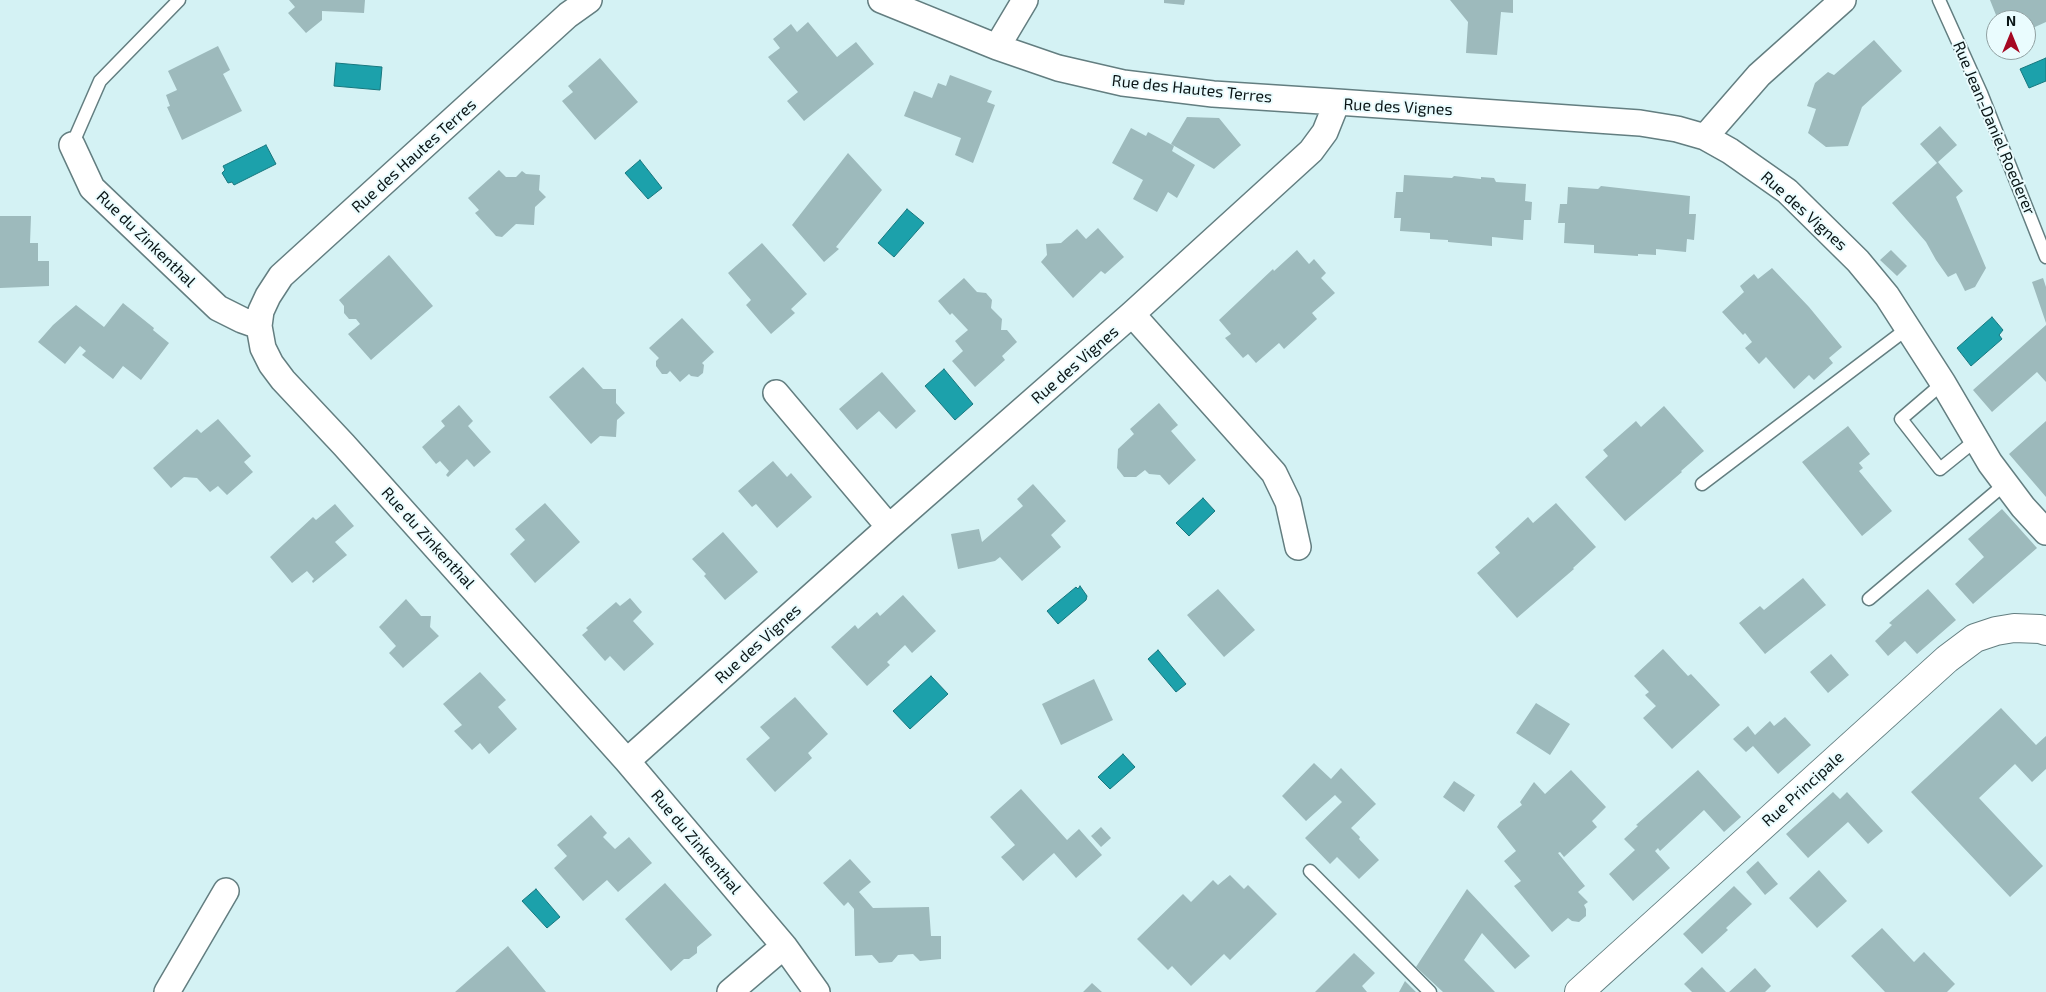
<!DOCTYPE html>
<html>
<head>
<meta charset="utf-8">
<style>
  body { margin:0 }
  #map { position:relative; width:2046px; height:992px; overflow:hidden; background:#d4f2f4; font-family:"Exo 2",sans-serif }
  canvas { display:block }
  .north { position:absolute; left:1986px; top:10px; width:50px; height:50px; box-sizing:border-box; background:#eafcfe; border:1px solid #90a0a1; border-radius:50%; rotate:0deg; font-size:14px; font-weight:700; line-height:20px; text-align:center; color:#0a1516 }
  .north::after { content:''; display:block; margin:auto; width:18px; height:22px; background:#a50923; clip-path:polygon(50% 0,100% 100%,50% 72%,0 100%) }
</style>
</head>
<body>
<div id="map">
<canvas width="2046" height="992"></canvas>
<div class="north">N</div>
</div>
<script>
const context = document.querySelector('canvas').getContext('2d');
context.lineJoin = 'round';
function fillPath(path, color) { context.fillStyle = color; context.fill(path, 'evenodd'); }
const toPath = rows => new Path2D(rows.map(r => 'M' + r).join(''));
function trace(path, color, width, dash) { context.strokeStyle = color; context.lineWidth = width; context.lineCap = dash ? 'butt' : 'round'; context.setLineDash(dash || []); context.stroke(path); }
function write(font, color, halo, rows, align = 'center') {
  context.font = font + ' "Exo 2",sans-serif'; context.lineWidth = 4; context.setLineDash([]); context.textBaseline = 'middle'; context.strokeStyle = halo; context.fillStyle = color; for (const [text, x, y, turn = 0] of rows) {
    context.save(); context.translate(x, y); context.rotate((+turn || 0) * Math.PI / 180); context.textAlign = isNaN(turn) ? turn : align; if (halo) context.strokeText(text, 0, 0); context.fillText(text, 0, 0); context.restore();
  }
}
const water = toPath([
  [2046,58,2046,81,2029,88,2020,69,2046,58],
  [336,63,382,67,380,90,334,86,336,63],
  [266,145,276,164,234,185,232,182,228,183,222,173,225,170,223,166,266,145],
  [640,160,662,188,648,199,625,173,640,160],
  [907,209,924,223,894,257,878,243,907,209],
  [1992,317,2003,330,1999,335,2002,339,1971,366,1957,348,1992,317],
  [944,369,973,404,955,420,925,386,944,369],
  [1203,498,1215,511,1189,536,1176,523,1203,498],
  [1080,586,1087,596,1086,600,1058,624,1047,611,1076,587,1078,589,1080,586],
  [1158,650,1186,684,1176,692,1148,659,1158,650],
  [931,676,948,694,910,729,893,711,931,676],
  [1123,754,1135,767,1110,789,1098,777,1123,754],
  [536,889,560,917,547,928,522,901,536,889]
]);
const building = toPath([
  [289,0,365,0,364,13,322,11,322,20,306,33,288,13,295,7],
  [1164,0,1185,0,1184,5,1164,3],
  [1450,0,1513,0,1513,13,1501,12,1497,55,1466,53,1468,22],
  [1990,0,2046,0,2046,22,2026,31,2026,20,2016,20,2015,18,2009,20,1998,20],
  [808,22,837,57,856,42,874,64,804,121,787,101,798,92,768,57,780,48,773,39,791,24,797,32],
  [1874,40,1902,71,1862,107,1848,146,1826,147,1808,133,1816,109,1807,106,1815,83,1828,72,1834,75],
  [218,46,230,70,223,74,242,111,182,140,167,107,170,106,166,95,177,90,168,71],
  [600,58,638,102,595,140,562,101,573,92,568,86],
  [950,75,992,91,987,102,995,105,973,163,955,155,961,138,904,116,914,91,932,98,938,83,946,86],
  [1187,117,1219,118,1241,145,1214,169,1171,144],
  [1940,126,1957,145,1938,162,1963,191,1956,197,1986,268,1975,287,1965,291,1956,273,1948,277,1936,260,1926,242,1892,203,1937,163,1920,144],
  [1131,128,1146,136,1148,132,1174,146,1172,151,1195,165,1177,198,1168,192,1157,212,1133,199,1143,180,1112,163],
  [848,153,882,190,836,247,839,249,824,262,792,225],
  [499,170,506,177,516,177,522,171,526,174,540,175,539,190,546,197,535,207,534,225,516,224,502,237,496,236,475,213,479,210,468,198],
  [1404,175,1452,178,1454,176,1481,179,1481,177,1494,178,1496,182,1526,184,1525,201,1532,202,1531,220,1524,220,1523,240,1492,237,1492,246,1448,242,1448,240,1430,239,1430,233,1400,231,1401,218,1394,218,1396,192,1403,192],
  [1601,186,1690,196,1689,214,1696,214,1694,240,1687,239,1686,252,1656,249,1656,255,1638,254,1638,256,1594,253,1594,245,1564,243,1565,223,1558,223,1560,204,1567,204,1568,187,1598,189],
  [0,216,31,216,30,243,38,243,38,261,49,261,49,286,0,288],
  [1098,228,1124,257,1105,274,1101,271,1073,298,1041,262,1047,255,1046,244,1061,243,1077,229,1086,239],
  [762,243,807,294,791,309,795,313,771,334,746,305,751,300,728,273],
  [1297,250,1309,264,1314,259,1326,273,1321,278,1335,293,1312,313,1317,319,1284,349,1279,343,1256,363,1248,354,1243,358,1225,338,1231,334,1219,320,1273,269,1274,271],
  [1891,250,1907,266,1897,276,1880,260],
  [389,255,433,306,371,360,348,334,360,324,356,319,349,319,344,313,344,306,339,300],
  [1772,268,1809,307,1842,347,1829,358,1833,363,1814,380,1809,375,1794,389,1766,357,1759,364,1745,348,1752,342,1745,333,1743,335,1722,312,1744,292,1740,286,1754,274,1758,279],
  [964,278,977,292,986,293,992,300,991,308,1002,319,1001,330,1007,330,1017,342,1002,356,1005,360,975,387,952,361,963,351,955,341,968,330,952,313,950,315,938,301],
  [2043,278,2046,287,2046,323,2032,282],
  [123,303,154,328,153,330,169,343,141,380,123,366,113,379,82,355,86,351,80,346,65,364,38,342,53,325,76,305,104,327],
  [682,318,714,352,702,363,704,365,703,373,698,377,691,376,689,374,680,382,670,371,667,374,662,374,656,366,656,361,659,358,649,348],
  [2046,325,2046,382,2037,372,1992,412,1973,390],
  [583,367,603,389,616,389,616,403,625,413,617,420,616,437,600,436,591,444,549,397],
  [882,372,916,411,896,429,879,411,857,430,839,409],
  [1159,403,1178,425,1171,431,1196,460,1169,485,1160,475,1149,474,1145,470,1136,477,1124,477,1117,468,1118,449,1134,434,1130,429],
  [459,405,473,421,468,426,491,452,474,467,467,459,448,477,446,475,449,471,440,461,436,464,422,447,445,426,441,421],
  [1664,406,1704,451,1681,471,1682,472,1625,521,1585,477,1608,456,1603,450,1636,421,1641,427],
  [218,419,251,456,244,462,253,472,227,495,218,486,210,492,197,478,184,477,171,488,153,468,197,429,201,433],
  [2046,421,2046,497,2009,454],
  [1848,426,1870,454,1859,463,1863,468,1859,471,1892,511,1862,536,1802,462],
  [773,461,787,477,791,473,812,497,777,528,756,504,752,507,738,491],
  [1033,484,1066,521,1051,535,1061,547,1022,581,1000,557,995,561,958,569,951,534,979,529,982,542,1023,506,1017,499],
  [545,503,580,542,535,583,510,554,525,540,515,529],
  [1556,503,1596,547,1573,568,1574,569,1517,618,1477,573,1500,553,1495,547,1528,517,1533,523],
  [335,504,354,526,335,542,347,555,313,583,312,581,314,579,307,571,292,583,270,557,313,517,316,520],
  [2002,509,2037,548,1973,604,1955,584,1984,557,1968,539],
  [723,532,758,572,725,600,704,576,706,574,692,559],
  [1803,578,1826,605,1765,654,1739,623,1760,606,1764,610],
  [1218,589,1255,630,1224,657,1187,615],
  [1928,589,1956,620,1917,654,1905,641,1888,656,1875,641,1892,625,1889,623],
  [903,595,936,631,912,653,905,645,887,662,890,665,867,686,831,647,855,625,858,629,877,612,880,616],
  [630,598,642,612,633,621,654,644,624,671,610,656,605,661,582,635,588,630,586,628,616,602,620,606],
  [406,599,421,616,431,616,430,627,439,636,403,668,389,653,396,646,379,627],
  [1663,649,1688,676,1691,674,1720,705,1672,749,1643,718,1656,706,1645,695,1649,692,1634,676],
  [1831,654,1849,675,1828,693,1810,672],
  [480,672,506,700,498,707,517,729,489,754,480,743,472,750,454,731,462,725,443,704],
  [1094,679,1113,720,1061,745,1042,704],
  [795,697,828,734,808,753,812,758,775,792,746,759,770,738,760,727],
  [1536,703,1570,724,1550,755,1516,733],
  [2001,708,2036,745,2046,736,2046,769,2032,782,2015,764,1979,798,2043,866,2010,897,1911,792],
  [1785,717,1811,745,1778,774,1753,746,1746,752,1733,739,1748,726,1755,735,1770,721,1774,726],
  [1314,763,1331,779,1341,768,1376,804,1351,828,1360,837,1359,839,1379,860,1359,879,1337,857,1330,864,1305,838,1342,802,1335,795,1306,821,1282,796],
  [1571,770,1606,807,1592,821,1597,827,1564,857,1560,852,1558,853,1585,886,1578,892,1588,902,1584,905,1586,909,1586,916,1579,922,1572,921,1568,918,1552,932,1514,886,1521,881,1504,861,1516,851,1497,827,1500,822,1522,805,1520,802,1534,782,1545,794],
  [1698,770,1741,817,1724,832,1704,810,1660,851,1658,848,1655,851,1670,868,1633,901,1609,874,1635,850,1624,839,1638,826,1636,825],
  [1454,781,1475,795,1464,812,1443,797],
  [1021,789,1067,840,1079,829,1102,855,1076,878,1054,853,1023,881,1001,857,1015,845,990,817],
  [1833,792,1840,799,1847,792,1883,831,1868,844,1848,822,1808,858,1786,834],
  [591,815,607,833,603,837,615,849,629,837,652,863,618,892,607,880,583,901,554,868,567,856,557,845],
  [1101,827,1111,838,1101,847,1091,836],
  [850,859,871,882,859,892,873,908,929,907,931,936,941,936,941,959,920,961,913,954,898,955,892,962,879,963,872,955,855,956,854,909,848,902,844,906,823,883],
  [1758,861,1778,884,1765,895,1746,872],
  [1819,870,1847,901,1817,928,1789,898],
  [1230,875,1244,889,1248,885,1277,914,1230,960,1224,954,1191,986,1172,966,1168,970,1137,939,1183,894,1191,902,1213,880,1218,885],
  [665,883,712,935,697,947,697,953,689,959,684,959,671,971,625,919],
  [1734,886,1752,904,1726,928,1728,930,1702,954,1683,934],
  [1467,889,1530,956,1515,969,1482,933,1464,960,1495,992,1443,992,1416,967],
  [1882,928,1914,962,1924,952,1955,984,1947,992,1885,992,1851,956],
  [508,946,546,992,455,992],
  [1354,953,1375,973,1362,986,1367,992,1315,992],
  [1702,967,1726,992,1692,992,1684,984],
  [1755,968,1771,986,1765,992,1729,992],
  [1405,981,1416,992,1399,992],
  [1092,983,1102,992,1083,992]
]);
const lane = toPath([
  [1939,0,1981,93,2046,257],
  [72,145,100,81,179,0],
  [1943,383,1901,419,1940,469,1976,440],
  [1702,484,1908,328],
  [1869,599,2005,484],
  [1310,871,1430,992]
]);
const street = toPath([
  [589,0,568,15,281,276,268,296,261,311,259,326,263,348,271,364,283,380,344,445,627,761,784,946,817,992],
  [881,0,997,47,1058,68,1123,83,1213,94,1337,102],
  [997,47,1025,0],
  [1705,137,1759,75,1843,0],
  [72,145,92,188,218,308,242,320,259,326],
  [1132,314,1274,473,1288,502,1298,547],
  [776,393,889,527],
  [627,761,889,527,1132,314,1311,151,1325,132,1337,102,1640,123,1677,129,1705,137,1730,151,1787,191,1858,261,1887,296,1943,383,1990,463,2023,507,2046,532],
  [167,992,226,891],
  [730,992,784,946]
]);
const secondary = toPath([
  [1579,992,1947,659,1975,638,1996,631,2014,628,2040,629,2046,631]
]);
const streetNames = [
  ["Rue des Hautes Terres",1192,89,6],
  ["Rue des Vignes",1398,107,3],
  ["Rue Jean-Daniel Roederer",1994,128,67],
  ["Rue des Hautes Terres",414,156,-42],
  ["Rue des Vignes",1804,211,42],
  ["Rue du Zinkenthal",146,239,44],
  ["Rue des Vignes",1075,365,-41],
  ["Rue du Zinkenthal",428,538,48],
  ["Rue des Vignes",758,644,-42],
  ["Rue Principale",1803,789,-42],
  ["Rue du Zinkenthal",696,842,50]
];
fillPath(water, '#1ca1ab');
trace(water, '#17777e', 1);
fillPath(building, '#9dbabc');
trace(lane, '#637e80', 15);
trace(street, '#637e80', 28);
trace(secondary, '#637e80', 30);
trace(lane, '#fff', 12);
trace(street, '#fff', 25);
trace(secondary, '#fff', 28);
write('16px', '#0a1516', '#eafcfe', streetNames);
</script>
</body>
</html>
